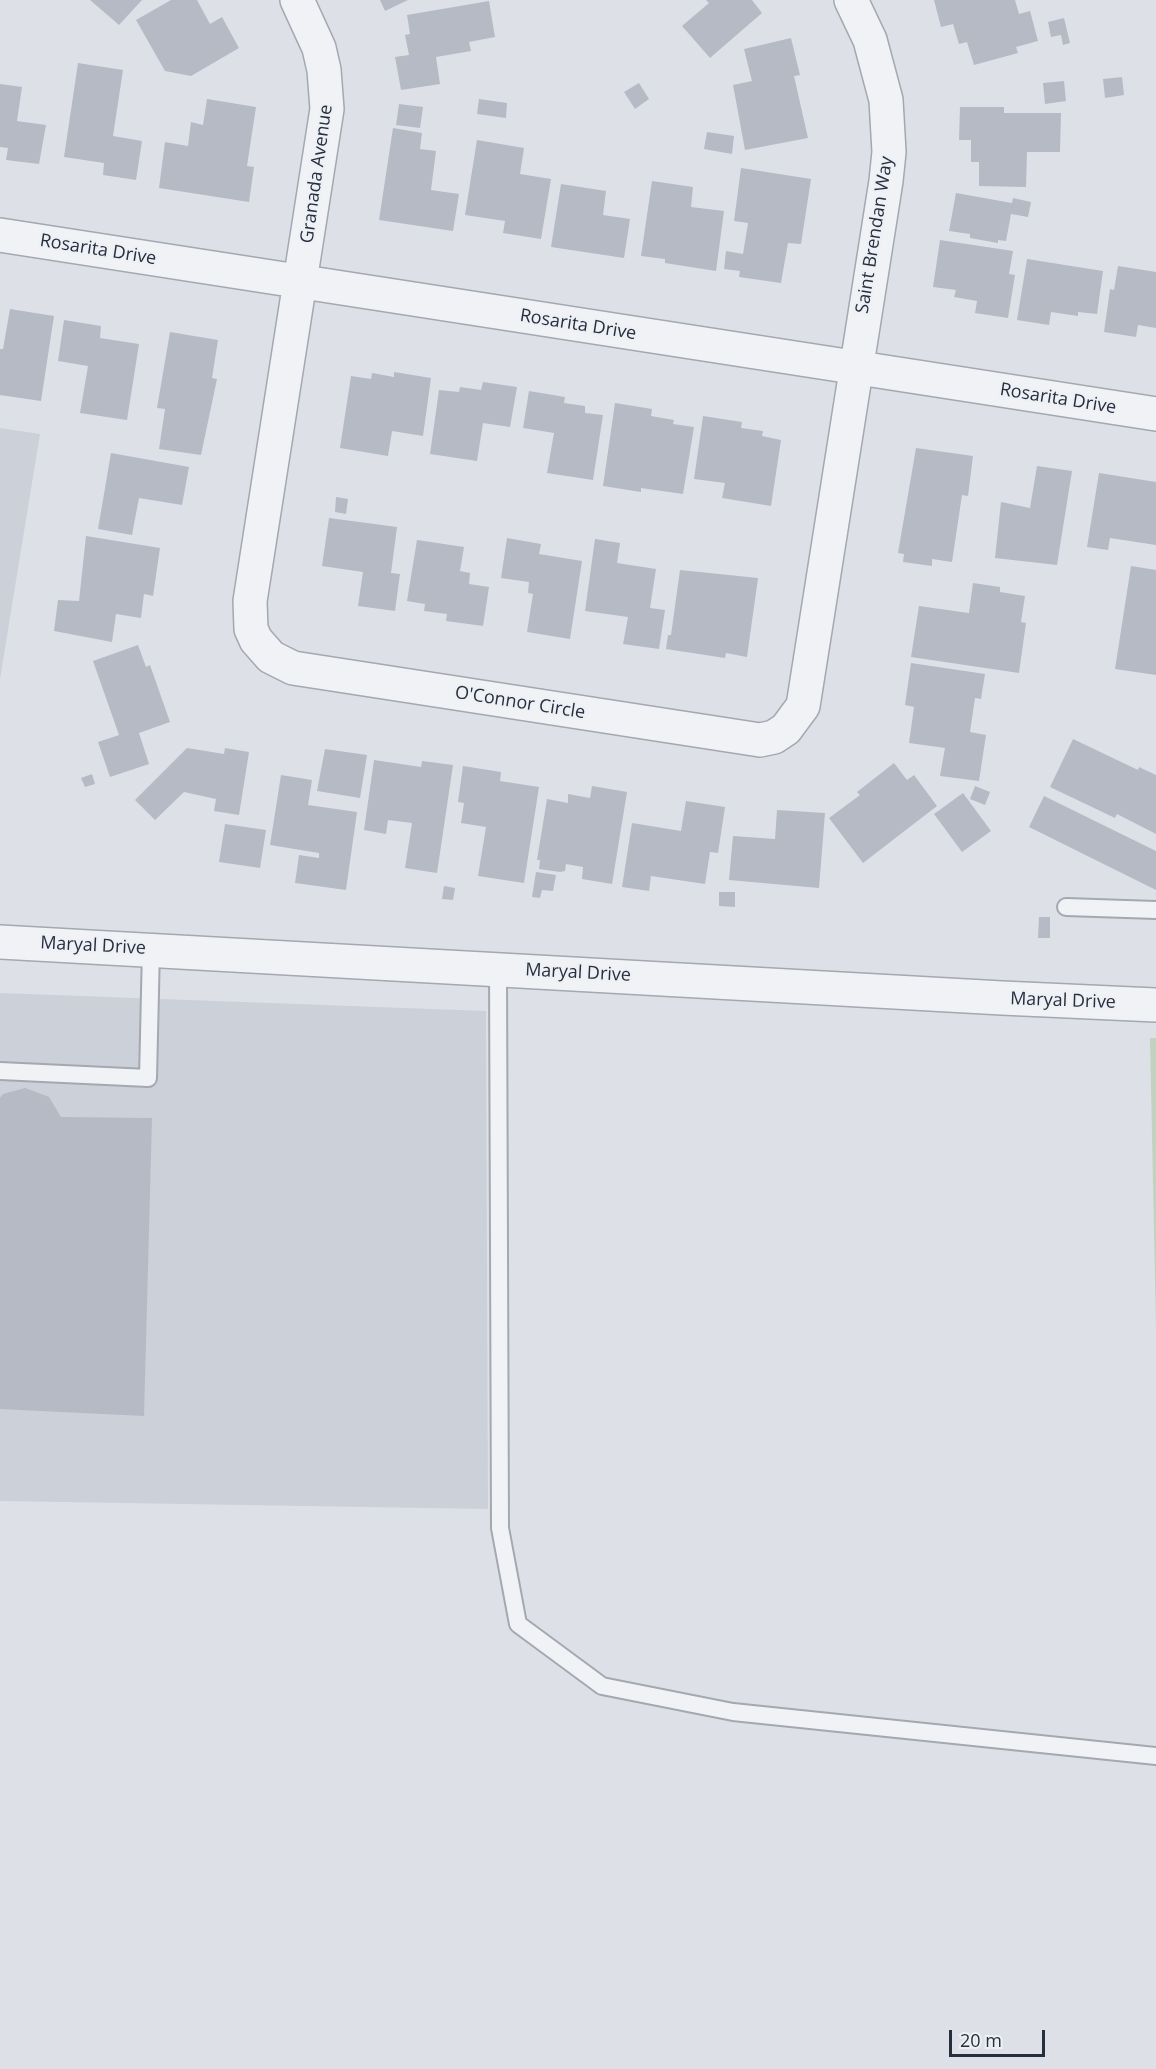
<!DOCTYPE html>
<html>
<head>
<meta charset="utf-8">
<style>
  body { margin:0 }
  #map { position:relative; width:1156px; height:2069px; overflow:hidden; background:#dde1e7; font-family:"Open Sans",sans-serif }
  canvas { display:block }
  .scale { position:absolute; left:949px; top:2030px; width:96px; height:27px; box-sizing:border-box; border:3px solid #272e3d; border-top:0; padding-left:8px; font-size:18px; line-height:21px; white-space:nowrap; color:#272e3d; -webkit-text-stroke:4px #edf0f5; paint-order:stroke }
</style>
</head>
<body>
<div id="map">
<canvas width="1156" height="2069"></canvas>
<div class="scale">20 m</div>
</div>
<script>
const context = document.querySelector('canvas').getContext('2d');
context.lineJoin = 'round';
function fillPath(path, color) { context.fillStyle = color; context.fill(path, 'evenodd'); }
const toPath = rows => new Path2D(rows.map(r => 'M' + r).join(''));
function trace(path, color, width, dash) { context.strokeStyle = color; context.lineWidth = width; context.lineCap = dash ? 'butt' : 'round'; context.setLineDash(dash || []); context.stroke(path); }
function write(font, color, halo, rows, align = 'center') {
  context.font = font + ' "Open Sans",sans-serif'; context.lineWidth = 4.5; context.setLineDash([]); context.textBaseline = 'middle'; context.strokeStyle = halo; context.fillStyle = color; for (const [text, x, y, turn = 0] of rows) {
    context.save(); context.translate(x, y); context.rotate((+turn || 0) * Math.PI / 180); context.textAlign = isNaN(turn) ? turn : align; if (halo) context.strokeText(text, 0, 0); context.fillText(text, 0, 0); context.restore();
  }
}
const built = toPath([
  [0,428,40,434,0,679],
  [0,993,486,1011,488,1509,0,1501]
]);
const green = toPath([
  [1150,1038,1156,1038,1156,1329]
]);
const building = toPath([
  [90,0,142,0,119,25],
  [171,0,197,0,210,24,222,17,239,48,191,76,165,71,136,20],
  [380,0,408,0,385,11],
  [706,0,752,0,762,13,710,58,682,26,709,3],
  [934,0,1015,0,1019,14,1030,11,1038,41,1016,47,1018,53,974,65,967,42,959,44,953,24,941,27],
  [489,1,495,37,469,42,471,51,436,57,440,84,401,90,395,57,409,55,405,35,410,34,407,15],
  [1064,18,1070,43,1063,45,1061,35,1051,37,1048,22],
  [791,38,800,75,794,76,808,138,745,150,733,85,752,81,744,49],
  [78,63,123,70,113,136,142,141,136,180,103,175,104,163,64,157],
  [1122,77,1124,95,1105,98,1103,79],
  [1064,81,1066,101,1045,104,1043,83],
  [639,83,649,99,635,109,624,92],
  [0,84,22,87,17,121,46,125,39,164,6,160,8,148,0,147],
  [207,99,256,107,247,166,254,167,249,202,159,188,165,142,188,146,191,122,203,125],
  [479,99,507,103,506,118,477,114],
  [399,104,423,107,420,128,396,125],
  [960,107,1004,107,1004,113,1061,113,1060,152,1027,152,1026,187,979,186,979,162,971,162,971,140,959,140],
  [393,128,422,133,420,149,436,151,431,190,459,194,453,231,379,220],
  [707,132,734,136,732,154,704,149],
  [477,140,524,148,520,174,551,179,541,239,503,233,505,221,465,215],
  [741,168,811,179,801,244,788,243,781,283,739,277,740,271,724,269,726,251,743,254,748,223,734,221],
  [652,181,693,187,691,207,724,211,716,271,665,263,665,259,641,256],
  [561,184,606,191,603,215,630,219,624,258,551,247],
  [956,193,1012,203,1013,198,1031,202,1028,217,1011,214,1006,241,998,240,998,243,970,238,970,234,949,231],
  [940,240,1013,251,1009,274,1015,275,1008,318,975,313,977,301,954,297,956,290,933,287],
  [1027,259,1103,271,1097,314,1078,312,1078,316,1051,312,1049,325,1017,320],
  [1118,266,1156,272,1156,328,1138,325,1136,337,1104,332,1110,289,1114,290],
  [10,309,54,316,41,401,0,395,0,349,3,349],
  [64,320,101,326,100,338,139,344,127,420,80,413,88,366,58,361],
  [170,332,218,340,212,378,217,379,201,455,159,449,165,409,157,408],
  [394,372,431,378,423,436,392,431,388,456,340,448,351,376,371,379,372,373,394,377],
  [483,382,517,387,510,427,483,423,477,461,430,454,439,390,459,392,460,387,481,390],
  [529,391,565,397,564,403,585,406,585,413,603,415,593,480,547,473,554,433,523,428],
  [615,403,652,409,651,416,674,420,673,424,694,427,683,494,641,488,641,492,603,486],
  [703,416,742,422,741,428,763,431,762,436,781,440,771,506,722,498,725,483,694,479],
  [916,448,973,456,968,496,962,495,952,562,932,559,932,566,903,562,904,554,898,553],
  [111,453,189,467,182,505,139,498,132,535,98,529],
  [1037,466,1072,471,1057,565,995,558,1001,502,1030,508],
  [1099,473,1156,482,1156,545,1110,538,1108,550,1087,547],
  [336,497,348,499,346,514,335,512],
  [329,518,397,527,391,573,400,574,395,611,358,606,363,572,322,566],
  [86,536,160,548,153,596,144,594,141,618,116,614,112,642,54,631,58,600,79,601],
  [507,538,541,544,539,554,582,561,570,639,527,632,533,594,528,593,529,582,501,578],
  [595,539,620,543,617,563,656,569,650,608,665,610,659,649,623,644,628,617,585,611],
  [417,540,464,547,460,571,470,573,469,584,489,587,483,626,446,621,447,614,424,611,425,604,407,601],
  [1131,566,1156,570,1156,675,1115,669],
  [680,570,758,578,747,657,726,653,725,658,666,649,668,635,671,635],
  [973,583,1000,587,1000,592,1025,596,1021,622,1026,623,1019,673,911,657,919,606,969,613],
  [138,645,146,667,150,665,170,722,139,733,149,764,110,777,98,742,119,735,93,661],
  [911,663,985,674,981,699,975,698,970,732,986,735,979,781,940,776,945,748,909,743,914,707,905,705],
  [1073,739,1138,770,1139,767,1156,775,1156,834,1117,814,1115,818,1050,787],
  [187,748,224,754,225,748,249,752,239,815,214,811,216,799,184,792,155,820,135,800],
  [325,749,367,755,360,798,317,791],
  [374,760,421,767,422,761,453,765,437,873,405,868,412,823,388,820,386,834,364,830],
  [894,763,907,780,914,775,937,806,863,863,829,818,860,795,857,792],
  [463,766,501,772,500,781,539,787,524,883,478,876,486,827,461,823,464,803,458,802],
  [92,774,95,784,85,787,81,778],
  [281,775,312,780,308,805,357,812,346,890,295,883,299,855,319,858,319,853,270,845],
  [592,786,627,792,612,884,582,879,583,867,566,864,565,871,560,872,539,869,540,860,537,860,547,799,568,803,568,794,590,798],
  [975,786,990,792,985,805,970,799],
  [963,793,991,831,962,852,934,814],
  [1044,796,1156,851,1156,890,1029,827],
  [686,801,725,807,718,853,710,852,705,884,651,876,649,891,622,887,632,823,681,831],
  [777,810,825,813,819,888,729,880,733,836,775,839],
  [225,824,266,830,260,868,219,862],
  [536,872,556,875,553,891,542,890,540,898,532,897],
  [444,886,455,888,453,900,442,899],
  [719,892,735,892,735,907,719,906],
  [1039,917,1050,917,1050,938,1038,938],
  [25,1088,49,1097,61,1117,152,1118,144,1416,0,1409,0,1098,3,1094]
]);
const service = toPath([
  [1066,907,1156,910],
  [498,968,500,1528,518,1624,602,1686,733,1712,1156,1756],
  [0,1071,148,1078,151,949]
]);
const minor = toPath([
  [297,0,319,48,324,70,327,109,250,601,251,629,256,640,271,657,293,668,760,740,774,737,786,729,803,706,886,181,889,152,886,100,870,40,851,0],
  [0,235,1156,414]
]);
const tertiary = toPath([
  [0,942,1002,998,1156,1005]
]);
const streetNames = [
  ["Granada Avenue",317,174,-82],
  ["Saint Brendan Way",875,235,-81],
  ["Rosarita Drive",98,250,9],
  ["Rosarita Drive",578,325,9],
  ["Rosarita Drive",1058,399,9],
  ["O'Connor Circle",520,703,9],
  ["Maryal Drive",93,946,3],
  ["Maryal Drive",578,973,3],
  ["Maryal Drive",1063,1001,2]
];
fillPath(built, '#ccd0d9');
fillPath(green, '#c3d1bf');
fillPath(building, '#b5bac4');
trace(service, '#a3a8b1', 20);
trace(minor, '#a3a8b1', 36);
trace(tertiary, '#a3a8b1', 36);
trace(service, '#f0f2f5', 16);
trace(minor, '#f0f2f5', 33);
trace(tertiary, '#f0f2f5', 33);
write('18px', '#272e3d', '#edf0f5', streetNames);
</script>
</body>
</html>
